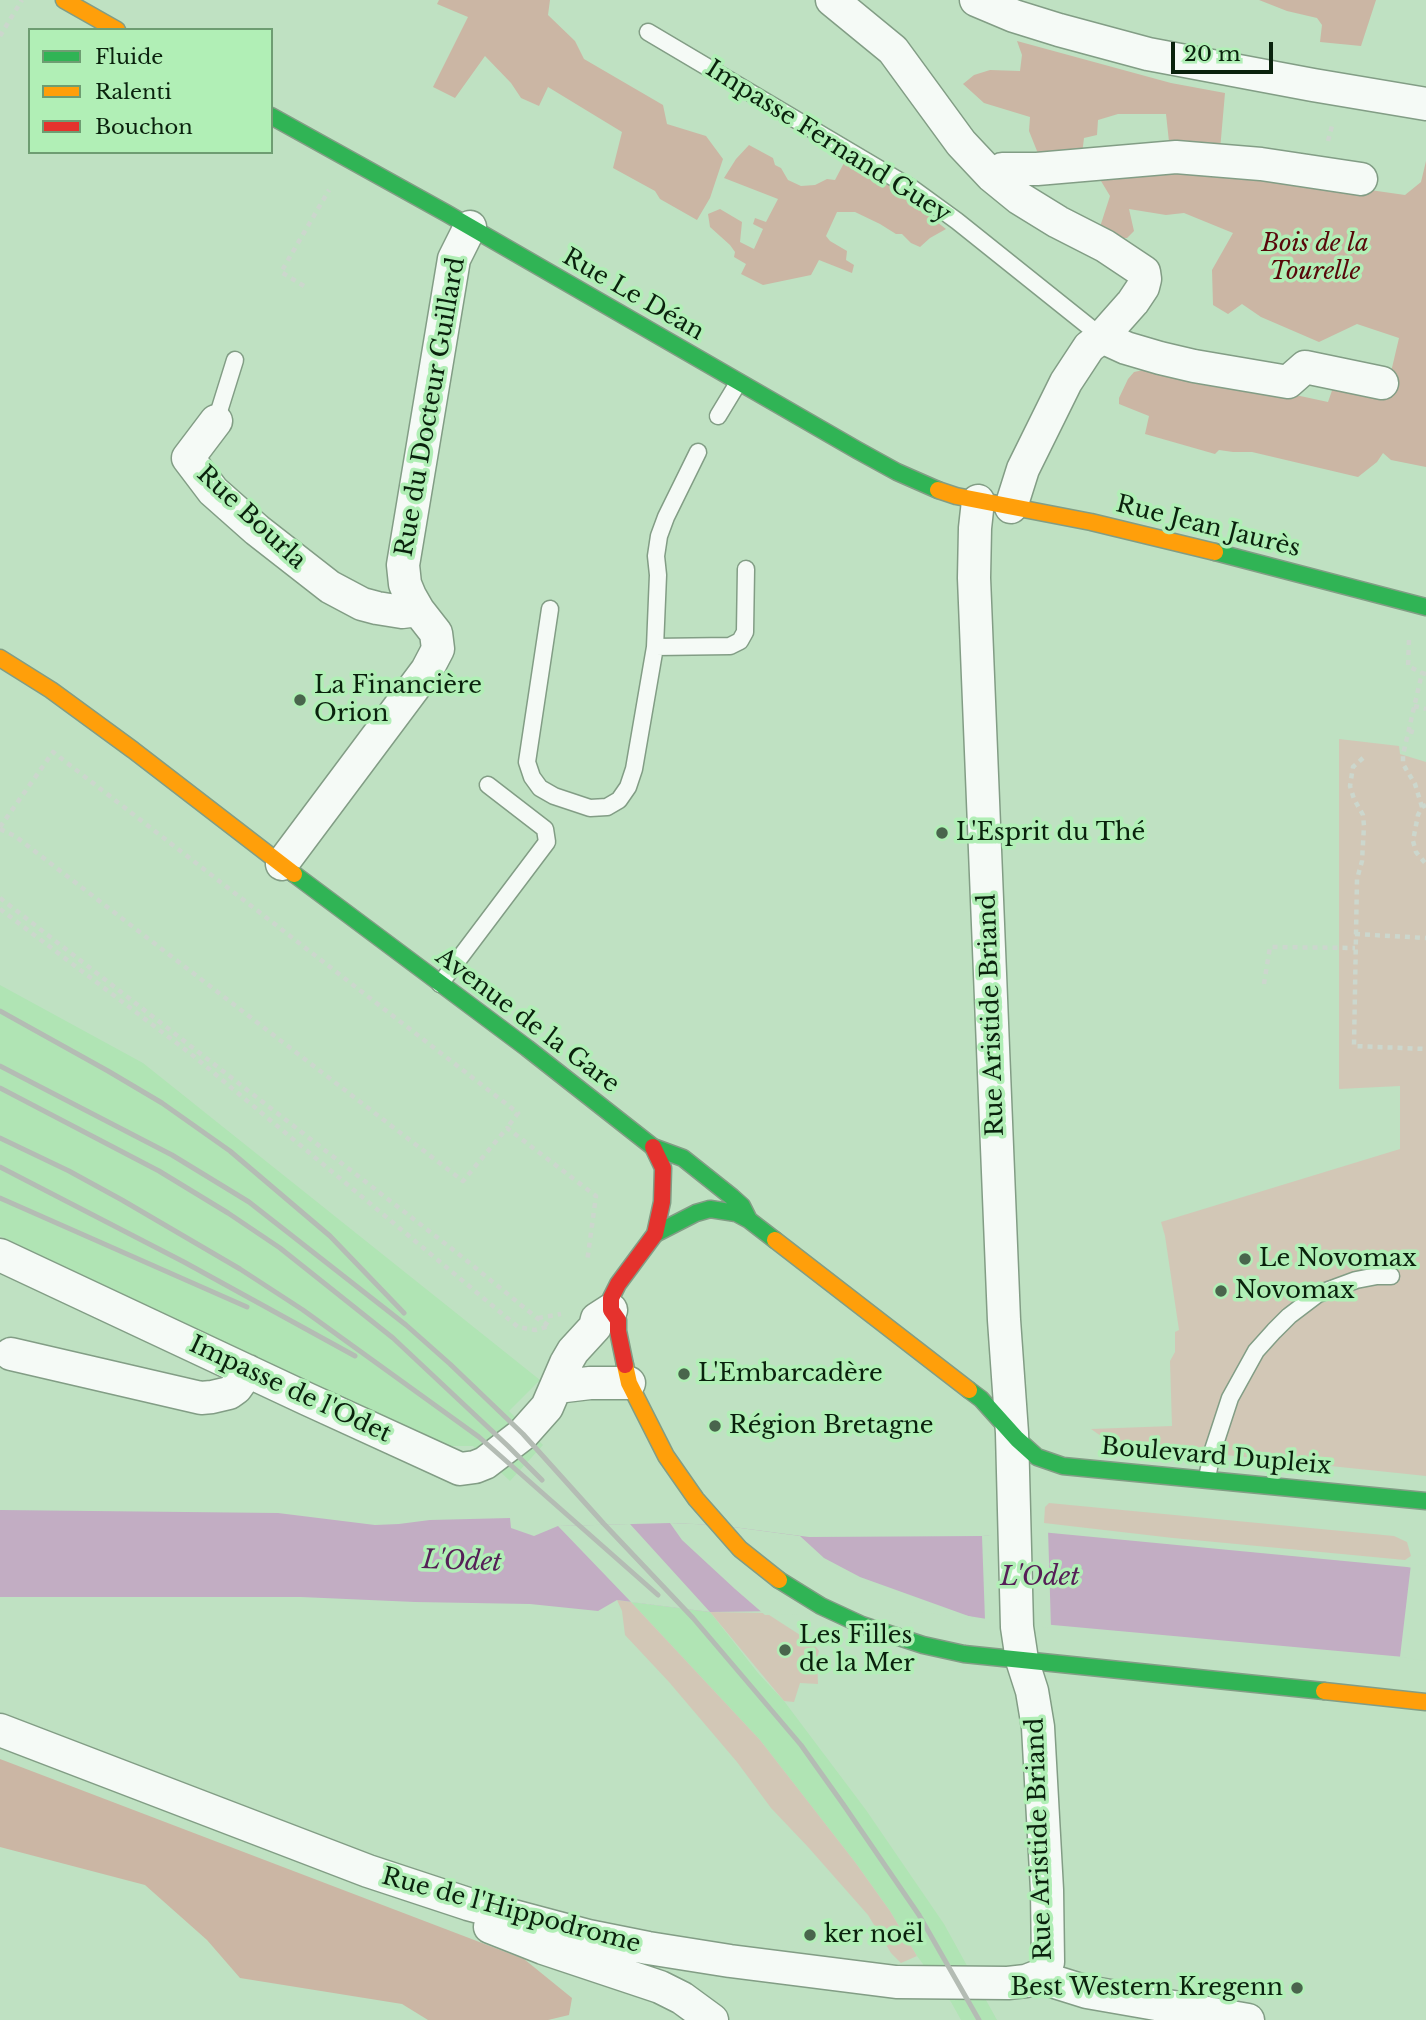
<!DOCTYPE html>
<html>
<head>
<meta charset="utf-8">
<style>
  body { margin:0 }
  #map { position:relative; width:1426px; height:2020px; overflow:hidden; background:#bfe1c2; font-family:"Libre Baskerville",serif }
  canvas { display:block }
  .legend { position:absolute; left:28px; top:28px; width:245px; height:126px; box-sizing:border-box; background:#b1efb6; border:2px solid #6e9d72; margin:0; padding:9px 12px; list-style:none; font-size:21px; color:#0a220d }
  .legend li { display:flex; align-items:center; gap:14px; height:35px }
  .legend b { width:35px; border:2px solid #6e9d72 }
  .scale { position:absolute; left:1171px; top:42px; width:102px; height:32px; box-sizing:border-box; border:4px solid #0a220d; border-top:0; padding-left:9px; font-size:21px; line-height:24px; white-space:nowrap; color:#0a220d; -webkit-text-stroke:5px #b1efb6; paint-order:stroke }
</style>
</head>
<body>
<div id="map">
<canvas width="1426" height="2020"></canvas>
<ul class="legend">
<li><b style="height:9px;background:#30b455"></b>Fluide</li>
<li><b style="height:9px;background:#ff9f0a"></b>Ralenti</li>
<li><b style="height:9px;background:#e5322d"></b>Bouchon</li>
</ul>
<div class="scale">20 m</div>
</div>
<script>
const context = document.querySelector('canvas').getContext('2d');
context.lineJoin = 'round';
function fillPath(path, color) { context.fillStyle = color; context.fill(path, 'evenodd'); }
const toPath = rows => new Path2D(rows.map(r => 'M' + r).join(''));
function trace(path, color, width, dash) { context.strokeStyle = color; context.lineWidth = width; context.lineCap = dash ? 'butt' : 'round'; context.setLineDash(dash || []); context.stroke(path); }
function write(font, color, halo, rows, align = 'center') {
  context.font = font + ' "Libre Baskerville",serif'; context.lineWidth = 7; context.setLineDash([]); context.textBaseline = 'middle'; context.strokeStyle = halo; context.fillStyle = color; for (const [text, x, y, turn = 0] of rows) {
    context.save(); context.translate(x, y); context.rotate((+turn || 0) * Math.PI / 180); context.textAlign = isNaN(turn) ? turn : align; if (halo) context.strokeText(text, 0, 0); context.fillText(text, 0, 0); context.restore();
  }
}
const built = toPath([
  [0,985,143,1063,540,1380,509,1411,543,1445,510,1481,473,1446,446,1446,0,1236],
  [631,1602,710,1612,758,1673,784,1701,866,1810,944,1924,997,2020,961,2020,951,2002,917,1956,890,1911,855,1862,760,1740]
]);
const green = toPath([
  [1339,739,1399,746,1400,754,1426,762,1426,1476,1111,1443,1091,1429,1172,1426,1170,1361,1175,1352,1175,1332,1179,1330,1165,1236,1161,1222,1400,1149,1400,1086,1339,1089],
  [1049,1503,1394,1536,1407,1542,1411,1556,1405,1560,1173,1538,1044,1523,1045,1507],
  [617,1600,631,1602,760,1740,855,1862,890,1911,917,1956,901,1963,891,1953,868,1915,808,1847,771,1808,737,1762,669,1682,625,1635,622,1611],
  [710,1612,766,1613,814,1644,819,1651,817,1659,818,1684,800,1683,794,1702,784,1701]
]);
const forest = toPath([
  [439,0,550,0,548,15,575,41,584,59,663,105,667,124,706,136,723,159,710,198,697,220,660,199,655,191,613,168,622,132,548,87,539,106,521,98,511,83,485,56,455,98,433,87,468,17,437,4],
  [1259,0,1376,0,1361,46,1320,42,1322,25,1317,18,1287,11],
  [1017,41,1171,83,1225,93,1220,150,1244,172,1405,195,1421,182,1426,161,1426,467,1391,460,1383,453,1377,462,1358,477,1252,452,1233,452,1219,450,1215,454,1145,434,1149,416,1119,404,1119,398,1128,379,1134,372,1161,366,1328,402,1335,382,1387,389,1399,338,1357,324,1319,342,1261,317,1242,304,1228,314,1213,305,1212,270,1233,233,1184,213,1166,215,1129,209,1134,231,1127,238,1116,238,1099,230,1110,196,1098,176,1171,160,1166,114,1118,114,1098,120,1097,135,1084,138,1082,154,1041,161,1029,131,1030,117,984,103,963,84,974,75,990,70,1020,71,1022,55],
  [749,145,773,158,775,165,781,168,788,180,801,186,815,185,827,179,835,180,845,161,892,187,946,229,930,238,920,247,911,243,902,234,896,234,880,224,855,212,837,212,826,236,830,241,847,251,846,260,854,265,852,273,819,260,811,275,763,285,741,274,746,264,734,257,735,252,730,245,710,227,708,214,720,209,742,222,740,242,754,249,763,229,753,224,755,218,766,222,778,199,724,178,736,159],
  [0,1759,524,1959,572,1998,569,2015,548,2020,428,2020,402,2004,240,1978,207,1940,145,1885,0,1847]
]);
const water = toPath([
  [0,1510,278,1513,375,1525,399,1524,430,1520,510,1518,511,1528,534,1536,558,1526,670,1523,718,1525,809,1537,982,1536,1041,1532,1407,1567,1426,1570,1426,1659,987,1619,925,1609,710,1612,617,1600,598,1611,530,1604,415,1602,301,1597,0,1597]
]);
const pier = toPath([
  [670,1523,718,1525,800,1536,824,1558,860,1577,974,1618,925,1613,887,1612,765,1615,735,1589,682,1540],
  [630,1524,710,1612,631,1602,558,1526],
  [1048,1529,1051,1628,985,1620,982,1536],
  [1411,1564,1426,1566,1426,1661,1400,1657]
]);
const path = toPath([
  [0,36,22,0],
  [1328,141,1333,122],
  [304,286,281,272,329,190],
  [1409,640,1408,666,1422,673],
  [1414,706,1426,709],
  [1409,731,1417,733],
  [1363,758,1353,767,1350,786,1354,799,1363,815,1364,826,1362,861,1357,879,1354,1046,1426,1049],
  [1426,805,1422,807,1418,815,1413,841,1416,852,1426,864],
  [1422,807,1415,784,1403,764,1403,755,1422,673,1426,674],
  [0,827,53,752,518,1113,507,1128],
  [0,829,15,836,463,1181,507,1128,596,1196,587,1262],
  [0,898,456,1252,537,1318,551,1327],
  [0,909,191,1054,518,1327,535,1330,550,1326],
  [1355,934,1426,938],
  [1264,984,1270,947,1355,948],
  [538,1318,561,1314]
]);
const lane = toPath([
  [648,32,913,189,957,221,1102,337],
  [718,416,738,383],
  [216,421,235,360],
  [550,609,527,762,532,777,540,788,554,796,590,808,607,807,619,800,628,787,634,769,655,647,658,575,656,556,659,536,666,517,698,452],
  [655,647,730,646,740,641,745,632,746,569],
  [440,984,547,842,545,829,488,785],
  [1207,1478,1212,1453,1230,1398,1256,1351,1274,1331,1289,1316,1318,1294,1356,1280,1377,1276,1391,1276]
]);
const street = toPath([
  [832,0,893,50,961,143,992,176,1019,198,1058,222,1105,246,1144,272,1145,279,1143,287,1133,302,1102,337,1089,347,1066,382,1023,469,1011,507],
  [976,0,1014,16,1059,30,1148,54,1313,85,1426,104],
  [992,176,1002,169,1037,169,1176,157,1261,164,1361,179],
  [1102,337,1126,348,1160,358,1194,366,1288,382,1305,367,1382,383],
  [216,421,188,458,213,491,257,530,330,587,362,604,377,608,402,612,418,610],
  [978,501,975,528,974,578,1004,1320,1012,1433,1017,1627,1022,1660,1032,1691,1038,1727,1047,1890,1048,1962,1044,1974],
  [282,864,427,670,438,649,436,633,418,610,410,596,405,584,403,565,454,259,470,227],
  [0,1255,307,1399,460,1469,475,1467,485,1463,523,1434,547,1407,566,1363,573,1351,595,1327,597,1319,611,1310],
  [11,1354,201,1398,212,1397,229,1393,236,1388,248,1371],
  [557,1387,590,1383,629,1383],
  [0,1730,368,1871,468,1904,588,1936,648,1948,730,1961,896,1982,1008,1983,1026,1981,1044,1974],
  [490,1927,543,1948,660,1987,682,1998,712,2020],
  [1044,1974,1055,1982,1087,1992,1248,2020]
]);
const fast = toPath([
  [271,116,446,213,857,450,897,472,938,490],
  [1215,552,1426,607],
  [294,874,527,1048,653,1147,683,1158,732,1197,742,1206,749,1220,775,1240],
  [655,1234,696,1213,710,1209,736,1213,749,1220],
  [969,1390,981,1399,1017,1439,1037,1457,1063,1466,1426,1501],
  [779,1580,821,1606,862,1625,923,1645,964,1654,1324,1691]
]);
const slow = toPath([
  [64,0,117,30],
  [938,490,956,496,1091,522,1215,552],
  [0,658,51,690,133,750,294,874],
  [775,1240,969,1390],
  [625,1365,629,1383,666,1456,696,1499,740,1549,779,1580],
  [1324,1691,1426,1702]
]);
const jam = toPath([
  [625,1365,618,1331,618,1320,611,1310,611,1298,618,1284,655,1234,662,1202,663,1168,653,1147]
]);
const rail = toPath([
  [0,1011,108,1071,162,1103,230,1151,330,1236,404,1313],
  [0,1066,172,1155,249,1202,406,1325,450,1364,523,1434,604,1524,693,1618,801,1745,843,1804,919,1915,979,2020],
  [0,1088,159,1171,228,1213,280,1248,393,1338,508,1446,542,1480],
  [0,1138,69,1171,122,1200,240,1269,303,1310,479,1437,658,1595],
  [0,1167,184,1262,355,1356],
  [0,1198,247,1307]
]);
const markers = [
  [300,700,7,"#49654c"],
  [942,833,7,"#49654c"],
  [1245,1259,7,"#49654c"],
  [1221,1291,7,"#49654c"],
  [684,1374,7,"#49654c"],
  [715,1426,7,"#49654c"],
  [785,1650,7,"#49654c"],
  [810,1935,7,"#49654c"],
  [1297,1988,7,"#49654c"]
];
const streetNames = [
  ["Impasse Fernand Guey",828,142,32],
  ["Rue Le Déan",633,295,30],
  ["Rue du Docteur Guillard",431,407,-80],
  ["Rue Bourla",251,518,43],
  ["Rue Jean Jaurès",1208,527,14],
  ["Rue Aristide Briand",992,1015,-92],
  ["Avenue de la Gare",527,1021,37],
  ["Impasse de l'Odet",290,1390,25],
  ["Boulevard Dupleix",1216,1457,5],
  ["Rue Aristide Briand",1040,1839,-92],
  ["Rue de l'Hippodrome",511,1911,15]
];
const parkNames = [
  ["Bois de la",1315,244],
  ["Tourelle",1315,272]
];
const poiNames = [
  ["La Financière",314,686],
  ["Orion",314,714],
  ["L'Esprit du Thé",956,833],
  ["Le Novomax",1259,1259],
  ["Novomax",1235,1291],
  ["L'Embarcadère",698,1374],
  ["Région Bretagne",729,1426],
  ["Les Filles",799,1636],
  ["de la Mer",799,1664],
  ["ker noël",824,1935],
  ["Best Western Kregenn",1283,1988,"right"]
];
const waterNames = [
  ["L'Odet",462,1562,2],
  ["L'Odet",1040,1578]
];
fillPath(built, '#b0e4b4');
fillPath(green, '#d2c7b6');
fillPath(forest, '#cbb6a4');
fillPath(water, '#c2adc3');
fillPath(pier, '#bfe1c2');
trace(lane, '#829d85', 19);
trace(street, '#829d85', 35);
trace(fast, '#829d85', 19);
trace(slow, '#829d85', 19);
trace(jam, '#829d85', 19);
trace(path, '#ccd7cd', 4.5, [5, 5]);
trace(lane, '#f5faf6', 16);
trace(street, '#f5faf6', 32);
trace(fast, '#30b455', 16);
trace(slow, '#ff9f0a', 16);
trace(jam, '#e5322d', 16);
trace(rail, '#b4bcb4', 5);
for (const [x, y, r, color] of markers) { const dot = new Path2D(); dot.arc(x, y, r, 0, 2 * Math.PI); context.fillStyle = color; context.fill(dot); trace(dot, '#b1efb6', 2.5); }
write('24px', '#0a220d', '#b1efb6', streetNames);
write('italic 24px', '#58080a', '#b1efb6', parkNames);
write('24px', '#0a220d', '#b1efb6', poiNames, 'left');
write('italic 26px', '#562057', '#b1efb6', waterNames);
</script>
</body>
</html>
